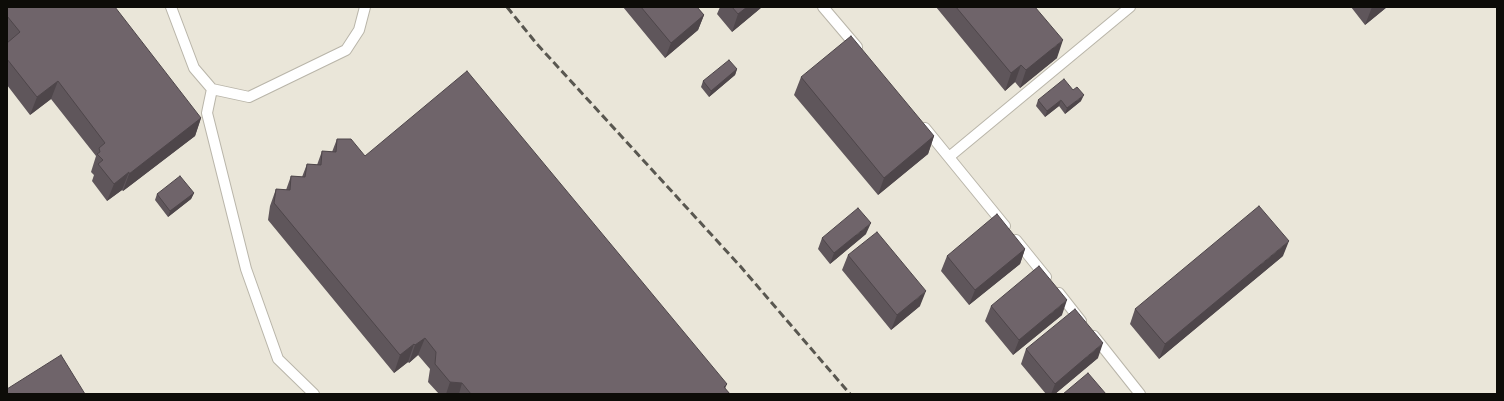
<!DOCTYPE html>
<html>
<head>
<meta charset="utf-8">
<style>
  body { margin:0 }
  #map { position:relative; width:1504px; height:401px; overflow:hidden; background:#eae6d9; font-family:"Archivo Narrow",sans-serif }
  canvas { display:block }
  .frame { position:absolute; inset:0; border:8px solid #0d0c08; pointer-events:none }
</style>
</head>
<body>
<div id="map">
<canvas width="1504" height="401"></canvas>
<div class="frame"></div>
</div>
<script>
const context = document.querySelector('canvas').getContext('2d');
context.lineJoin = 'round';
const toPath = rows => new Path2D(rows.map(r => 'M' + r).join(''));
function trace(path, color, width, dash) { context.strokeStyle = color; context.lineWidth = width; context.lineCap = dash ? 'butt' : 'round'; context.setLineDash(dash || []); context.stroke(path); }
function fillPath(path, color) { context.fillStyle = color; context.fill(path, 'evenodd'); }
const service = toPath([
  [171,7,194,68,212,89,249,97,346,50,359,30,365,7],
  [823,7,857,47],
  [212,89,207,113,246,269,278,359,314,394],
  [925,128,1005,226],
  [949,157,1130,7],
  [1016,240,1046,277],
  [1059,293,1081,321],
  [1094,336,1140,394]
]);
const rail = toPath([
  [507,7,536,43,741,267,850,394]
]);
const wall = toPath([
  [7,7,201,118,195,136,123,191,122,190,107,201,92,181,94,175,91,172,96,156,51,99,30,115,7,85,7,42,8,42,7,41],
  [623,7,697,7,704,15,698,30,665,58],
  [720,7,762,7,732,32,717,14],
  [936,7,1035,7,1057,58,1020,88,1015,82,1005,91],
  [1351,7,1387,7,1365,25],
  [737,69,735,75,709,97,701,87,703,81],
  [801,77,934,136,928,154,878,195,794,95],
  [1038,100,1081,101,1065,114,1059,106,1045,117,1036,106],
  [337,139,727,384,725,389,730,394,439,394,428,382,430,369,418,355,409,363,408,362,394,373,268,220,270,206,276,189,286,190,291,176,302,177,307,164,317,165,322,151,332,152],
  [194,193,191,199,168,217,155,200,157,194],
  [866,234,830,264,818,249,822,238],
  [1025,249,1020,264,969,305,941,271,947,256],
  [848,255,920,306,891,330,842,270],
  [1283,256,1159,359,1130,324,1135,309],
  [991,306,1062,315,1013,355,985,321],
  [1026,349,1098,358,1055,394,1046,394,1021,364]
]);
const shadedWall = toPath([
  [747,7,762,7,732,32,738,14],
  [1372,7,1387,7,1365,25],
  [704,15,698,30,665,58,671,43],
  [1063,40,1057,58,1020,88,1026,70],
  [1021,65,1015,82,1005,91,1011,73],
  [737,69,735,75,709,97,711,91],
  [58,81,51,99,30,115,37,97],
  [1084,95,1081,101,1065,114,1067,108],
  [1061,100,1059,106,1045,117,1047,111],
  [201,118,195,136,123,191,129,174],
  [934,136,928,154,878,195,884,178],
  [129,172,122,190,107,201,114,184],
  [194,193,191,199,168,217,170,211],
  [871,223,866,234,830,264,834,253],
  [1289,241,1283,256,1159,359,1165,344],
  [1025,249,1020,264,969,305,975,290],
  [926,291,920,306,891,330,897,315],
  [1067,300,1062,315,1013,355,1019,340],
  [425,338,418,355,409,363,415,345],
  [1103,343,1098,358,1055,394,1051,394,1055,384],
  [414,344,408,362,394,373,400,355],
  [450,382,462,383,459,394,446,394]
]);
const building = toPath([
  [7,7,115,7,201,118,129,174,129,172,114,184,98,164,103,160,97,154,100,152,99,148,105,143,58,81,37,97,7,59,7,43,20,32,7,16,7,7],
  [641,7,697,7,704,15,671,43,641,7],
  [732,7,747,7,738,14,732,7],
  [956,7,1035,7,1063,40,1026,70,1021,65,1011,73,956,7],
  [851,36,934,136,884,178,801,77,851,36],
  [729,60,737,69,711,91,703,81,729,60],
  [467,71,727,384,724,387,730,394,471,394,462,383,450,382,435,364,436,352,425,338,415,345,414,344,400,355,274,203,276,189,290,190,291,176,305,177,307,164,321,165,322,151,336,152,337,139,351,139,365,156,467,71],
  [1064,79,1073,90,1077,87,1084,95,1067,108,1061,100,1047,111,1038,100,1064,79],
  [180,176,194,193,170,211,157,194,180,176],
  [1259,206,1289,241,1165,344,1135,309,1259,206],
  [858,208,871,223,834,253,822,238,858,208],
  [997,214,1025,249,975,290,947,256,997,214],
  [877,232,926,291,897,315,848,255,877,232],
  [1039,266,1067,300,1019,340,991,306,1039,266],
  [1075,309,1103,343,1055,384,1026,349,1075,309],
  [61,355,85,394,7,394,7,389,61,355],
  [1088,373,1106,394,1063,394,1088,373]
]);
trace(service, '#b9b5a9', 12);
trace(service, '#fff', 10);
trace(rail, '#595750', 3, [8, 4]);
fillPath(wall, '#5f565b');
fillPath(shadedWall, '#4e464a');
fillPath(building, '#6f646a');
trace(building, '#4e464a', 1);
</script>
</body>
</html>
